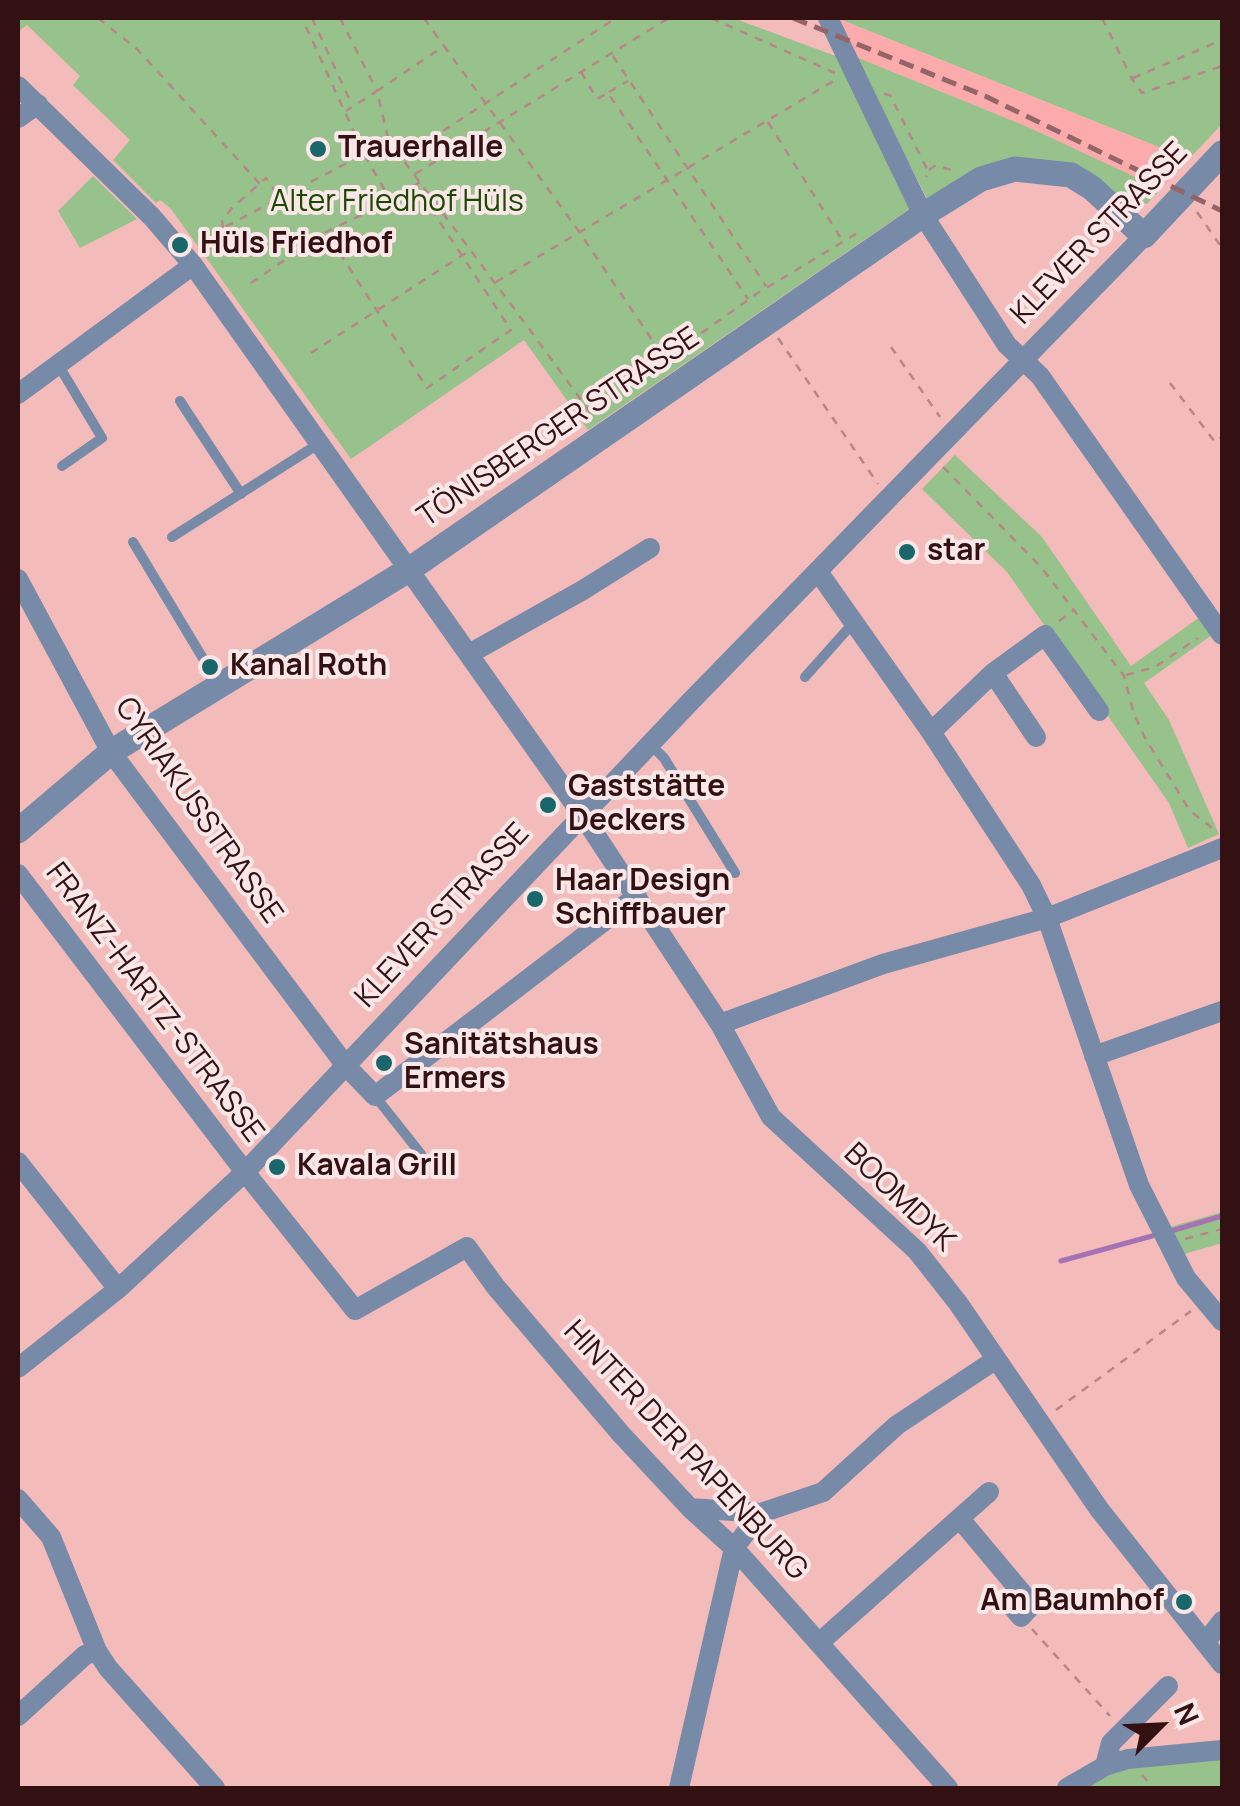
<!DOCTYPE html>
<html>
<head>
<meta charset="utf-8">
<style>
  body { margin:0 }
  #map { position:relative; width:1240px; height:1806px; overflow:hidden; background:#f4bbbb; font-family:Manrope,sans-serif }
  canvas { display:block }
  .frame { position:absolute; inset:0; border:20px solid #331113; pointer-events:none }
  .north { position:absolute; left:1110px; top:1676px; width:100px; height:100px; -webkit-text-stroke:8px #fbe7e7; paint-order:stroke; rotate:66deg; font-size:28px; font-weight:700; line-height:40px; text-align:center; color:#331113 }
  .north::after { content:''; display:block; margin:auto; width:35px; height:45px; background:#331113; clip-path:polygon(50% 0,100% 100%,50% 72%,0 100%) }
</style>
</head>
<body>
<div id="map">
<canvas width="1240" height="1806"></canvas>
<div class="frame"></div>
<div class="north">N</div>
</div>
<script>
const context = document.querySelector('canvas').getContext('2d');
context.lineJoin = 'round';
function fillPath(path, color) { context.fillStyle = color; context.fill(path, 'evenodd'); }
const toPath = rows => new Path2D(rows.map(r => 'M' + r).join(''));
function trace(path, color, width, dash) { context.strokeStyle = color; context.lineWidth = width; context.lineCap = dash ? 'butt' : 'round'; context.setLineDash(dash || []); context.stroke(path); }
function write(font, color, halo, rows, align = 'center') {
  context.font = font + ' Manrope,sans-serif'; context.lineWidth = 8; context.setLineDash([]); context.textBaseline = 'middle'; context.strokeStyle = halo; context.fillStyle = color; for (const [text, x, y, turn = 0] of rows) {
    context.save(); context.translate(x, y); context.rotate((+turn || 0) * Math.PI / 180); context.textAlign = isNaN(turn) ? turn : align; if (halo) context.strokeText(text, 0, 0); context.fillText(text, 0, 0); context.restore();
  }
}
const built = toPath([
  [837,18,1189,159,1161,189,1028,127,856,57]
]);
const green = toPath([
  [18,18,733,18,841,58,915,205,588,430,524,340,351,459,171,209,160,200,156,203,113,160,130,140,73,85,80,76,27,25,20,30,18,28],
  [837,18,1222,18,1222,124,1189,159],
  [856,57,1028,127,1161,189,1147,204,1123,198,1069,165,928,201],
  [93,176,137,219,80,248,58,211],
  [955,455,1042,537,1131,666,1200,617,1212,635,1144,683,1169,720,1219,834,1188,848,1169,803,1007,572,922,489],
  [1222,1212,1222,1243,1181,1255,1166,1228],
  [1222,1759,1222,1788,1081,1788,1091,1782,1124,1770,1169,1761]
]);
const stream = toPath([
  [1171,1231,1222,1216],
  [1061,1261,1152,1236]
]);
const path = toPath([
  [98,18,137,49,260,184],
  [312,18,352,105],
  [340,18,377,91,346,111],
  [424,18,443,45],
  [711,18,835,73],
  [1102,18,1132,79,1142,93,1222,66],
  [613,56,766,286],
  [581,72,597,99,608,93,748,299],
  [1133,78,1222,40],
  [609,92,628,81],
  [884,94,890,95,928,171,926,177],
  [768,122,844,243],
  [388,138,377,91,444,46,580,233,665,359],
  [403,157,616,18],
  [929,170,936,165,954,171],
  [415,174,669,18],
  [420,182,391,201,364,154,388,140,401,157,524,322,590,412,758,293,859,232],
  [390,201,326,232,427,388,511,330,416,186],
  [1197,212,1222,248],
  [223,228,222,221,232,208,266,178,279,197],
  [207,252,223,228,364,154,302,18],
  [496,282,837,79],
  [251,283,324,233],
  [778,338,878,484],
  [891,347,940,417],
  [311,353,469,251],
  [1170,383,1215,442,1222,437],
  [943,467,1041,567,1124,676,1134,714,1145,738,1190,811,1210,826,1213,834],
  [1059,621,1073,611],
  [1126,675,1155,667,1198,638],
  [1185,1239,1222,1229],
  [1056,1410,1191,1311],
  [1032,1629,1110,1716],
  [1142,1775,1154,1788]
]);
const service = toPath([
  [59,366,102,438,62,466],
  [180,401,241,494],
  [172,537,320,443],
  [133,542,219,685],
  [805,677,854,622],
  [651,745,664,758,735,873],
  [375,1096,421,1154]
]);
const minor = toPath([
  [828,18,923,215,1007,345,1040,376,1222,635],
  [18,86,152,217,193,265,583,816,720,1024,771,1117,917,1251,958,1303,1099,1509,1222,1664],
  [18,118,38,104],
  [18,394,193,265],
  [819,573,931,732,1031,885,1047,918,1139,1185,1186,1278,1222,1321],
  [18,579,111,752,346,1066,375,1096,637,896],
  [469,654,583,590,650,548],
  [993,673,1036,737],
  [931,732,993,673,1045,635,1099,711],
  [18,874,245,1172,355,1310,467,1247,495,1286,621,1434,690,1508,734,1548,948,1788],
  [720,1024,883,964,1047,918,1222,848],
  [1094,1056,1222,1011],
  [18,1162,118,1289],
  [18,1368,118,1289,245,1172,690,702,1144,236],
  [18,1499,51,1537,97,1651,108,1668,215,1788],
  [690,1508,761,1513,823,1492,897,1425,995,1360],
  [960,1519,1032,1605,1021,1617,1010,1604,1019,1591],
  [820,1642,989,1492],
  [1205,1643,1222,1621],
  [18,1716,85,1655,97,1651],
  [1105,1766,1111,1743,1168,1686],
  [679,1788,734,1548,761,1513],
  [1067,1788,1105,1766,1128,1759,1222,1750]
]);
const tertiary = toPath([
  [18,831,111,752,410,569,923,215,981,179,1015,169,1071,175,1092,188,1144,236,1222,153]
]);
const rail = toPath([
  [793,18,985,96,1222,211]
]);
const markers = [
  [318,149,10,"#19676a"],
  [180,245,10,"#19676a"],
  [907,552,10,"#19676a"],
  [210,667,10,"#19676a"],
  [548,805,10,"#19676a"],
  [535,899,10,"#19676a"],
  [384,1063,10,"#19676a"],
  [277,1167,10,"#19676a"],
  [1184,1602,10,"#19676a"]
];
const poiNames = [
  ["Trauerhalle",338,149],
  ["Hüls Friedhof",200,245],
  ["star",927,552],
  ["Kanal Roth",230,667],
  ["Gaststätte",568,788],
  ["Deckers",568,822],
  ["Haar Design",555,882],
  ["Schiffbauer",555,916],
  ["Sanitätshaus",404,1046],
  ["Ermers",404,1080],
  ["Kavala Grill",297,1167],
  ["Am Baumhof",1164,1602,"right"]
];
const parkNames = [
  ["Alter Friedhof Hüls",397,203]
];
const streetNames = [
  ["KLEVER STRASSE",1100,234,-46],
  ["TÖNISBERGER STRASSE",559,428,-34],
  ["CYRIAKUSSTRASSE",198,811,55],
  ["KLEVER STRASSE",443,916,-47],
  ["FRANZ-HARTZ-STRASSE",154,1003,53],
  ["BOOMDYK",899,1198,44],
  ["HINTER DER PAPENBURG",685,1451,47]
];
fillPath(built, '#fcabac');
fillPath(green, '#98c28b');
trace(stream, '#a572b3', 5);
trace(path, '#b88687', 2.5, [8, 8]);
trace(service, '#778aa8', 10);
trace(minor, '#778aa8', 20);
trace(tertiary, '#778aa8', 25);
trace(rail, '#936566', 5, [15, 8]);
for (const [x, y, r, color] of markers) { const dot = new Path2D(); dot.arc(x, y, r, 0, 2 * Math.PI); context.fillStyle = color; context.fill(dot); trace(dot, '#fbe7e7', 4); }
write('bold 30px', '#331113', '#fbe7e7', poiNames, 'left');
write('30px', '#184a01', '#fbe7e7', parkNames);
write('30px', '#331113', '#fbe7e7', streetNames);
</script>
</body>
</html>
